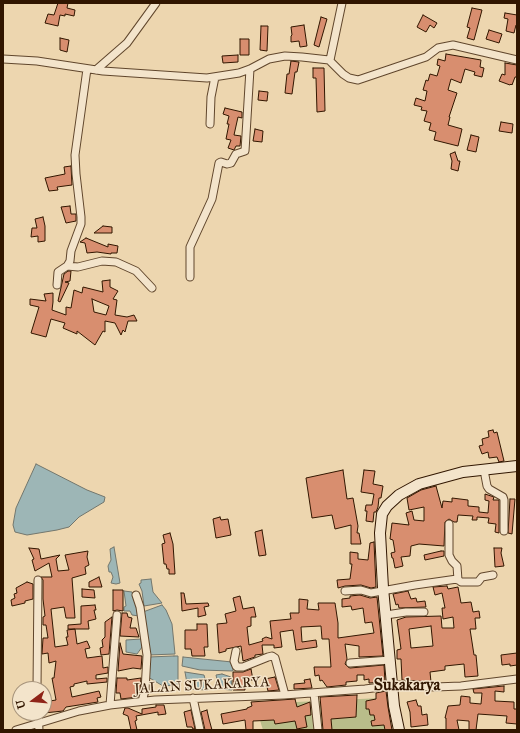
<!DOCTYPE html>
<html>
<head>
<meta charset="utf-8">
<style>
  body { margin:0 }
  #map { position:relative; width:520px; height:733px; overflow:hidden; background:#edd6af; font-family:"IM FELL Great Primer",serif }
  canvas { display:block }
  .frame { position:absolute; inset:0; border:4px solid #311600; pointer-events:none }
  .north { position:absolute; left:12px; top:681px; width:40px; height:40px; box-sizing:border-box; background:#f3e4cb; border:1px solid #a5927a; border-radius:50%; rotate:254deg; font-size:11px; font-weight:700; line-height:16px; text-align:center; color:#311600 }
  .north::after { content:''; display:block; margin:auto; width:14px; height:18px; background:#8f2418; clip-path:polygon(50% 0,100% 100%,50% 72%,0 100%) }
</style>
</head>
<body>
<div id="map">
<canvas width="520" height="733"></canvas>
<div class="frame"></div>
<div class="north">U</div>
</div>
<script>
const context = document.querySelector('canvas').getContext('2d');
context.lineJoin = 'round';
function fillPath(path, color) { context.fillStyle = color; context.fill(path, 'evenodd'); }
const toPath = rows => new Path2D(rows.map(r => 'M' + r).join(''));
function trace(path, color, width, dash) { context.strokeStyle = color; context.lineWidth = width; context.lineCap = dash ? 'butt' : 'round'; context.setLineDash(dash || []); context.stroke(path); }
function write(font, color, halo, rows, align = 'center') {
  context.font = font + ' "IM FELL Great Primer",serif'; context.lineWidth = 3; context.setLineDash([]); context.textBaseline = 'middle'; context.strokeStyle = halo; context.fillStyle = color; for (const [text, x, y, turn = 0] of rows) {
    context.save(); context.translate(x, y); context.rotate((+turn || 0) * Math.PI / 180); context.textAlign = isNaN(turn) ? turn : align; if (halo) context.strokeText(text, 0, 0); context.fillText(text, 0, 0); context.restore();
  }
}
const green = toPath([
  [381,698,389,730,263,730,255,704]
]);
const water = toPath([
  [36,464,87,490,105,497,104,502,79,517,69,527,57,530,27,535,15,532,13,525,16,508,36,464],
  [114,547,120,583,116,584,111,583,113,577,111,572,109,572,108,566,111,560,110,549,114,547],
  [151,579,153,592,162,603,144,606,142,591,139,584,141,583,141,580,151,579],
  [124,591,132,592,133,596,139,607,139,616,132,615,130,611,124,611,124,607,126,606,124,591],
  [162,605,166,610,172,624,175,654,148,655,143,612,162,605],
  [141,639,142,647,137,654,126,652,126,640,141,639],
  [174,656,178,656,178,685,163,686,148,677,149,657,174,656],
  [183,657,232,662,233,671,200,670,182,666,183,657],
  [185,672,204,675,208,690,188,689,185,672],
  [222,674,231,677,232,690,219,689,216,675,222,674]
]);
const building = toPath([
  [58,3,68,3,67,8,75,10,74,16,65,14,65,16,60,15,58,26,45,23,48,14,54,15,58,3],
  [472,8,482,10,474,40,467,38,470,28,467,27,472,8],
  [505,13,517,15,517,25,516,25,514,33,506,31,508,19,504,18,505,13],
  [423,15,437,23,434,28,430,25,426,32,417,27,423,15],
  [321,17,327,19,319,47,314,45,321,17],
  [304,25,307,46,300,47,299,41,291,42,291,36,292,35,291,27,304,25],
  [261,26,268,26,267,51,260,50,261,26],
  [489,30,502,34,499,43,486,39,489,30],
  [60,38,69,40,67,52,60,50,60,38],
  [240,39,249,39,249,55,240,55,240,39],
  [446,54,481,60,480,67,484,68,482,77,474,75,475,72,465,69,461,83,451,79,448,90,457,93,449,117,450,117,448,125,462,129,458,146,434,140,436,132,429,130,431,123,424,121,427,111,421,110,422,107,414,105,416,98,425,101,427,91,423,90,426,80,428,81,430,74,437,76,440,66,437,65,438,59,445,61,446,54],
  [238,55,238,62,223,63,222,56,238,55],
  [291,61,299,62,297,72,295,72,292,94,285,93,287,74,289,74,291,61],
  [505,63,517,65,517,77,515,77,512,85,511,84,510,85,499,81,502,74,505,75,505,63],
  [313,68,324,68,325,111,317,112,316,78,313,78,313,68],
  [259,91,268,92,267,101,258,100,259,91],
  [225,108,242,112,242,118,238,117,234,135,241,136,240,146,236,146,234,150,228,148,231,140,226,139,229,124,227,124,229,116,223,114,225,108],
  [501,122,513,124,512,133,499,131,501,122],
  [255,129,263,131,262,142,253,141,255,129],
  [471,135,479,137,476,152,467,150,471,135],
  [455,152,458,161,460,161,458,171,451,169,452,161,450,154,455,152],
  [71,166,72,185,57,187,58,190,49,191,45,178,65,174,64,167,71,166],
  [70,206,71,214,76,214,76,221,66,223,61,207,70,206],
  [43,217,45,226,45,241,38,242,38,236,31,237,32,228,37,228,35,219,43,217],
  [103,226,112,227,112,233,94,233,103,226],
  [86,238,108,247,108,244,118,246,117,253,111,253,111,254,97,252,87,253,85,243,80,242,86,238],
  [68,271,71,271,70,281,65,282,69,283,60,302,58,301,64,274,68,271],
  [110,280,110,287,118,291,113,299,117,300,115,315,127,317,134,315,137,321,128,321,125,332,123,330,121,335,115,323,105,321,105,332,103,331,95,345,77,331,77,334,63,328,65,323,51,319,46,337,31,333,39,307,30,305,30,299,46,301,44,294,53,293,53,302,52,310,66,315,66,307,71,308,74,290,82,293,83,287,103,292,102,281,110,280],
  [92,299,109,306,106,315,94,312,92,299],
  [493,430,494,433,497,432,504,461,499,462,497,457,489,458,488,452,482,454,479,446,483,445,482,439,489,437,488,431,493,430],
  [343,470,347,499,353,498,358,526,357,533,359,533,361,544,351,544,351,525,335,529,332,515,312,518,306,478,343,470],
  [364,470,375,471,373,484,383,486,381,498,379,498,378,507,376,512,374,512,373,522,366,521,367,511,365,511,366,505,372,505,374,494,361,492,364,470],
  [436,486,442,508,443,501,452,502,452,498,468,500,468,506,479,507,479,512,488,513,489,501,485,500,485,494,494,497,493,500,499,500,499,533,495,532,496,524,488,523,489,518,477,517,477,520,472,520,473,516,458,515,457,522,454,522,449,519,445,522,444,546,419,544,411,546,410,556,401,557,403,566,395,568,393,558,392,558,391,553,395,552,393,540,390,539,392,523,409,525,406,513,412,511,414,520,424,521,424,507,409,510,407,498,421,490,436,486],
  [510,499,515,499,512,534,508,533,510,499],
  [220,517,221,520,228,519,231,535,216,538,213,519,220,517],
  [262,530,266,555,259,556,255,532,262,530],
  [170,533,173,544,175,574,169,574,169,569,167,569,166,564,164,564,162,544,165,543,163,535,170,533],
  [374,542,376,587,371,588,361,585,345,586,338,588,337,580,350,579,352,564,350,564,350,552,358,553,358,559,368,560,370,543,374,542],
  [29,548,39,549,41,559,60,555,56,559,58,571,69,570,65,555,88,551,87,557,89,565,85,567,86,574,72,578,75,618,66,618,64,607,51,609,55,647,68,645,66,637,68,637,67,630,75,629,77,644,87,641,90,648,85,649,87,658,102,656,103,668,108,667,108,673,96,675,96,679,107,678,107,682,87,684,87,681,74,684,74,686,70,687,72,697,99,691,101,697,97,698,98,702,66,707,63,711,44,713,44,702,56,700,52,678,54,678,56,661,49,663,48,653,42,654,43,638,48,638,46,625,43,625,43,617,45,616,43,599,43,580,41,577,52,577,49,563,35,571,32,560,34,559,29,548],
  [494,548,502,548,501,553,504,566,495,567,494,548],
  [441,551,444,551,444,556,425,560,424,555,441,551],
  [99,577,102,587,89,587,89,582,99,577],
  [27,582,33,584,33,599,25,601,25,603,12,606,11,600,15,598,14,594,17,593,16,588,27,582],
  [447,586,448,589,458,587,461,603,471,602,473,612,479,611,480,618,475,618,476,629,470,629,474,655,476,655,478,676,465,677,464,664,445,666,445,670,430,672,431,682,402,680,401,659,397,659,397,650,401,649,397,620,406,617,441,616,442,628,454,628,453,617,443,619,442,608,445,608,442,593,435,595,433,587,447,586],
  [431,626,433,646,411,648,409,629,431,626],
  [82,589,94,590,95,598,82,597,82,589],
  [113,590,123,590,123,611,117,610,113,611,113,590],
  [408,591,411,599,416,598,417,602,425,601,426,607,399,608,398,604,396,605,393,594,408,591],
  [181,593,184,593,186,604,208,603,209,606,204,607,206,615,198,617,198,608,182,611,181,593],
  [360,595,370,598,377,597,383,656,359,657,359,646,345,644,347,659,345,664,348,667,350,668,384,665,385,682,369,683,369,679,364,680,364,675,357,675,357,681,346,682,346,685,327,687,322,680,320,681,319,675,315,676,314,667,331,667,329,639,322,639,321,626,301,627,302,642,316,640,317,647,296,650,293,630,280,632,282,647,274,648,274,645,262,645,263,654,255,655,255,657,243,661,241,646,226,649,226,651,219,653,217,624,227,623,225,614,236,611,233,598,240,596,243,609,254,607,256,617,251,617,251,626,247,627,249,645,263,641,262,639,266,637,272,639,270,621,291,619,290,613,299,613,299,599,308,600,307,609,319,610,318,603,335,603,338,623,338,638,374,633,372,622,365,623,363,608,352,610,351,606,342,607,342,599,350,598,350,596,360,595],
  [95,605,96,610,94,610,96,619,88,621,89,629,68,629,68,625,81,624,81,606,95,605],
  [122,613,127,613,128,617,132,618,130,628,136,628,139,637,120,636,122,613],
  [112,617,109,654,101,655,100,648,103,647,102,640,105,637,105,622,112,617],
  [197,624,207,624,208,647,204,647,205,656,192,656,191,649,185,649,185,630,197,630,197,624],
  [120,643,123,654,142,656,141,669,133,668,118,671,120,643],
  [517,653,517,665,510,666,510,664,502,665,501,655,517,653],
  [251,669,253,680,244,680,245,690,233,690,233,672,243,672,251,669],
  [275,677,279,690,268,691,265,679,275,677],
  [117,678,127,678,127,680,141,678,140,690,138,697,121,699,120,693,116,693,117,678],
  [310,679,312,688,294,689,294,684,305,683,304,680,310,679],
  [504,686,504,692,495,691,495,701,514,702,514,709,517,709,517,724,506,723,507,716,478,714,476,730,469,730,469,721,457,720,459,730,446,730,446,718,445,718,448,706,460,705,461,696,470,697,470,703,481,704,482,693,474,693,473,689,504,686],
  [386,691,388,707,392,730,385,730,384,725,372,726,371,721,375,720,374,715,370,715,369,709,366,709,366,701,376,699,376,693,386,691],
  [357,695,356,717,331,719,332,730,323,730,320,697,357,695],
  [295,699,297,707,310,702,311,715,305,716,307,727,297,729,295,721,275,724,274,720,253,721,253,730,246,730,245,720,223,724,221,714,247,709,247,708,252,706,251,702,295,699],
  [416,700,418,706,421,706,422,715,427,714,428,725,411,727,410,712,407,702,416,700],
  [156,705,164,705,166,714,158,715,158,712,136,716,137,720,135,721,137,730,131,730,128,716,123,714,125,708,128,708,142,714,142,709,156,707,156,705],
  [191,710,195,729,193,729,192,727,187,727,184,712,191,710],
  [207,710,209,719,212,730,205,730,201,712,207,710]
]);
const minor = toPath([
  [3,59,37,61,103,71,207,78,239,73,250,69,269,59,285,56,302,57,329,60,343,74,349,78,358,80,420,59,426,57,438,48,453,45,517,60],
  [330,60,342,3],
  [96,70,127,43,156,3],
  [210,124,211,97,215,77],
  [67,266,78,267,102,261,116,262,136,271,152,288],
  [190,277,190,247,212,199,219,163,221,162,227,164,231,163,236,154,245,151,250,69],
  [57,285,58,272,67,266,70,261,71,251,81,224,81,217,76,174,75,155,87,69],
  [484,470,487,486,489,489,503,497,504,500,504,531],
  [449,524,449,555,452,561,457,566,458,580],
  [345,591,361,590,371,593,415,585,457,579,461,582,478,582,482,577,493,575],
  [136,595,140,607,147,655,145,691,142,701],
  [386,615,406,612,424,612],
  [236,651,234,661,236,666,237,667,243,667,268,657,272,656,275,658,285,695],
  [350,663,390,660],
  [37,689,38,580],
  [314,693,318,730],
  [193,698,200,730],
  [110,705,117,615],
  [38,713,39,730],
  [16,730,79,711,110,705,155,700,284,695,365,689,398,685,435,687,461,686,517,679]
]);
const secondary = toPath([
  [399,730,394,706,383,588,380,533,382,514,387,506,399,495,419,484,463,472,517,466]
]);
const streetNames = [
  ["JALAN SUKAKARYA",202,686,-3]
];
const quarterNames = [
  ["Sukakarya",407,686]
];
fillPath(green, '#b9bd8a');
fillPath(water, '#9db6b6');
trace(water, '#72766d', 1);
fillPath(building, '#d88e6f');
trace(building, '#311600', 1);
trace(minor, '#60462c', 9);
trace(secondary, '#311600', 12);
trace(minor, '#f3e4cb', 7);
trace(secondary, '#f3e4cb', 10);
write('14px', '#311600', '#f3e4cb', streetNames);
write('bold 16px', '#311600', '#f3e4cb', quarterNames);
</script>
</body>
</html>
